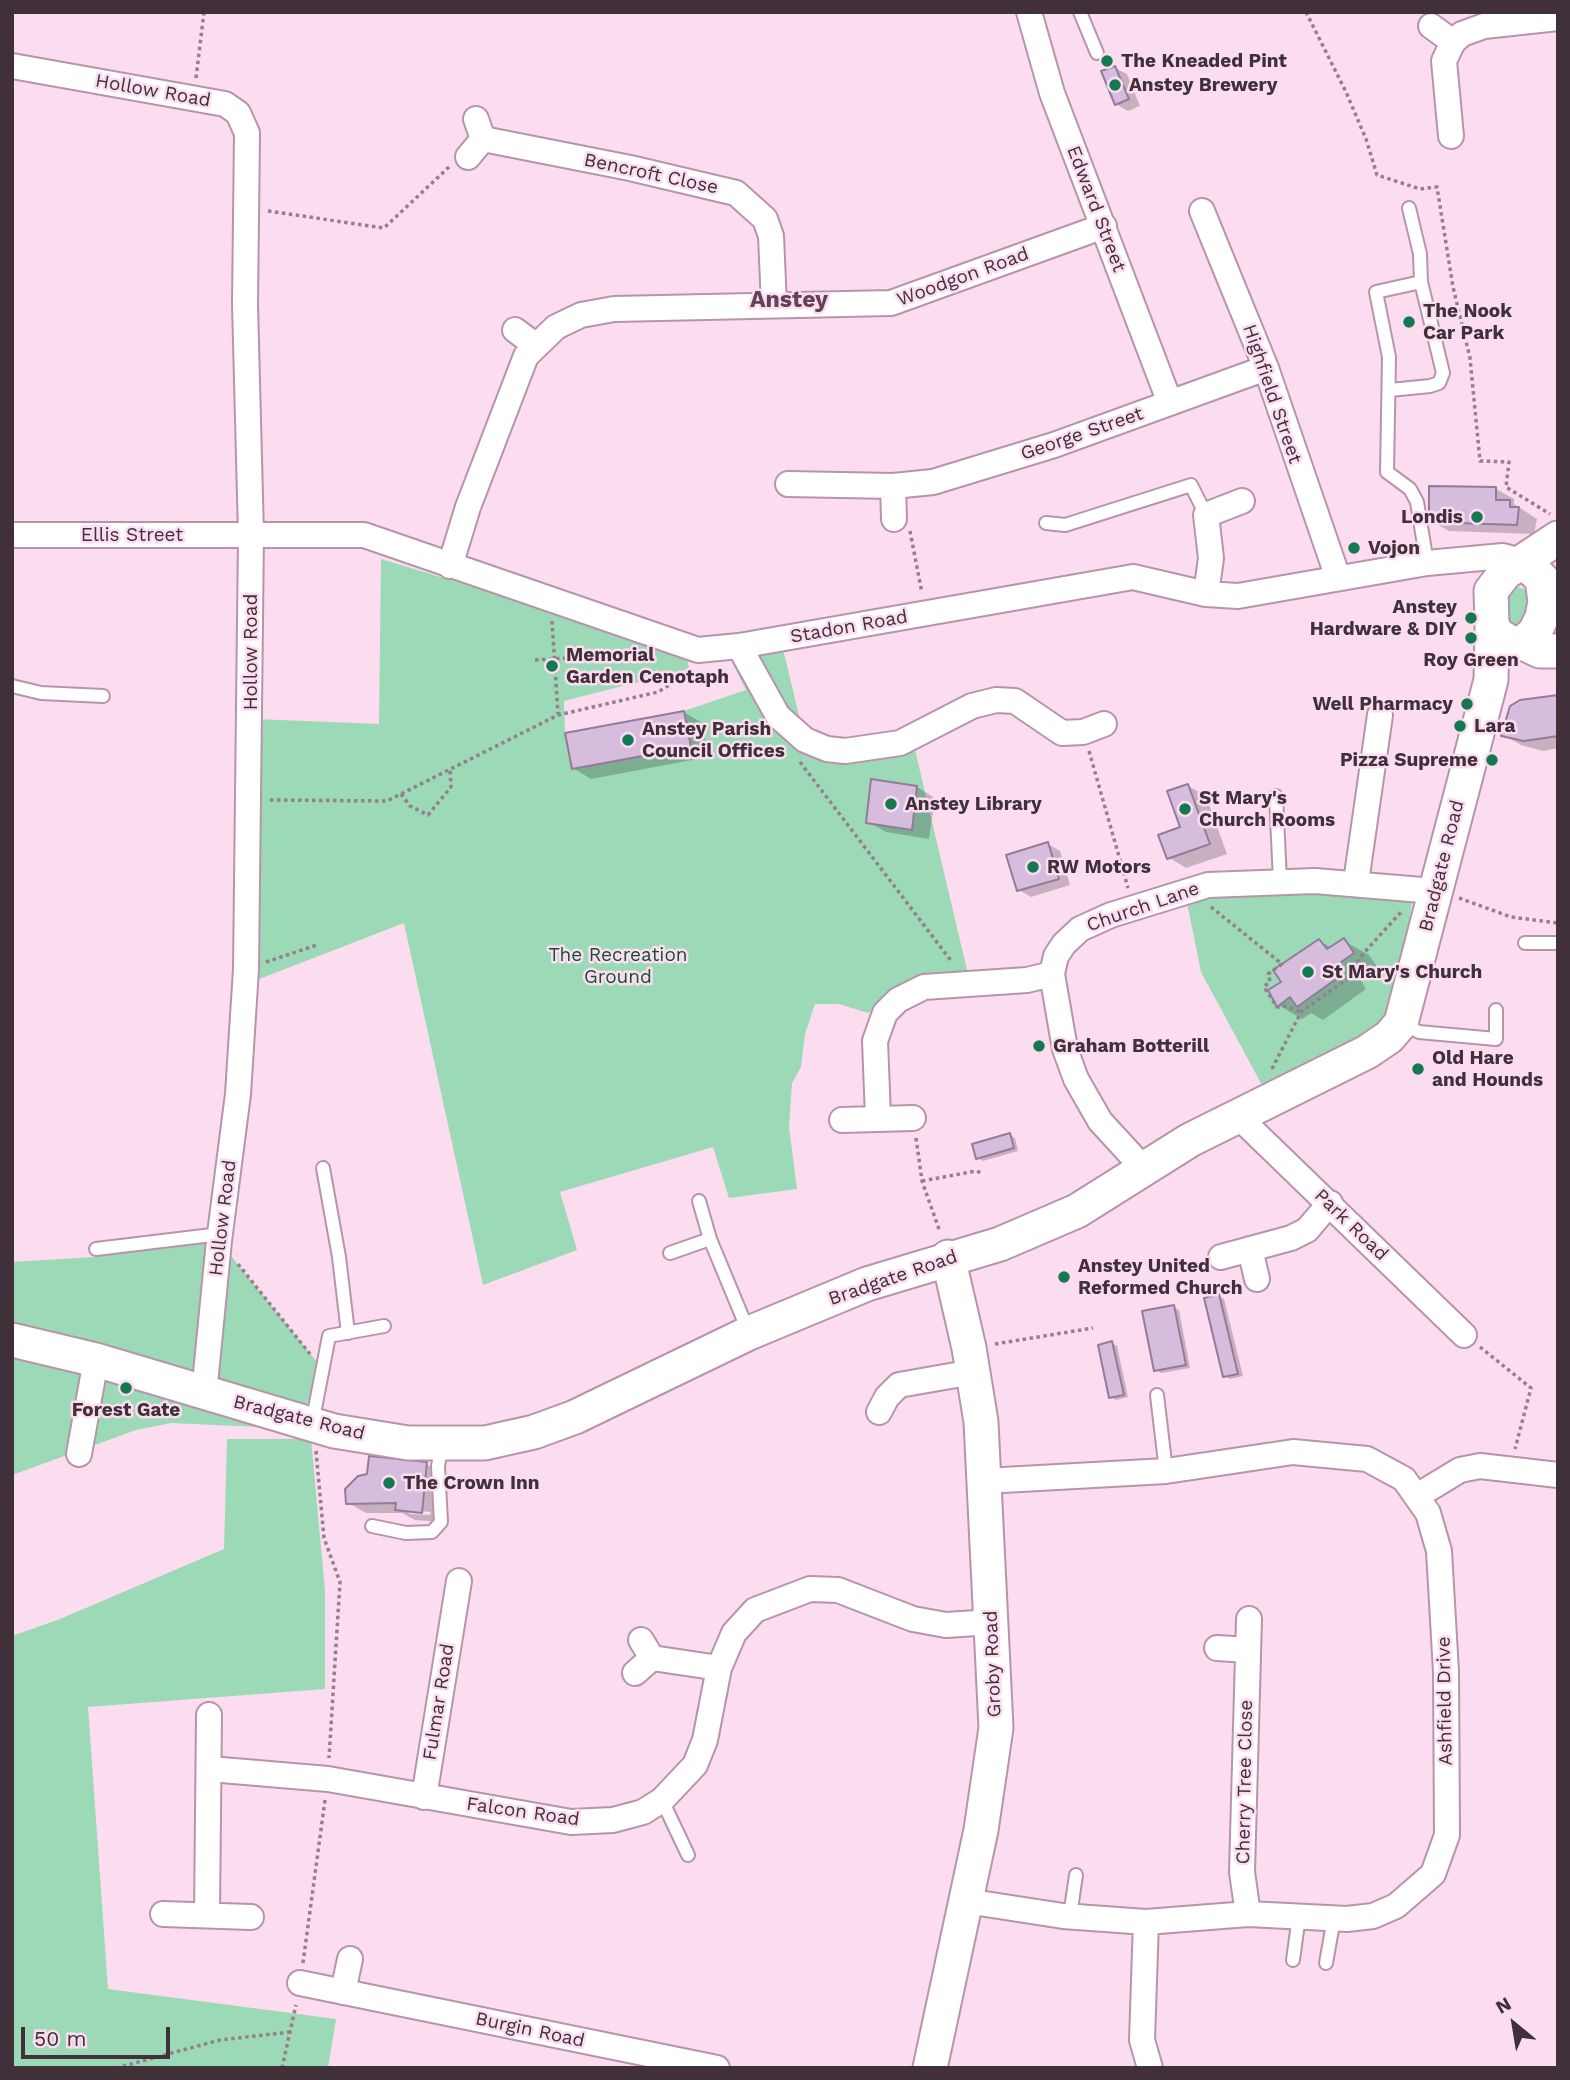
<!DOCTYPE html>
<html>
<head>
<meta charset="utf-8">
<style>
  body { margin:0 }
  #map { position:relative; width:1570px; height:2080px; overflow:hidden; background:#fcddf0; font-family:"Work Sans",sans-serif }
  canvas { display:block }
  .frame { position:absolute; inset:0; border:14px solid #3f303a; pointer-events:none }
  .north { position:absolute; left:1479px; top:1989px; width:70px; height:70px; -webkit-text-stroke:5px #fcddf0; paint-order:stroke; rotate:330deg; font-size:19px; font-weight:700; line-height:28px; text-align:center; color:#3f303a }
  .north::after { content:''; display:block; margin:auto; width:24px; height:32px; background:#3f303a; clip-path:polygon(50% 0,100% 100%,50% 72%,0 100%) }
  .scale { position:absolute; left:21px; top:2027px; width:149px; height:32px; box-sizing:border-box; border:4px solid #3f303a; border-top:0; padding-left:9px; font-size:21px; line-height:24px; white-space:nowrap; color:#3f303a; -webkit-text-stroke:5px #fcddf0; paint-order:stroke }
</style>
</head>
<body>
<div id="map">
<canvas width="1570" height="2080"></canvas>
<div class="frame"></div>
<div class="north">N</div>
<div class="scale">50 m</div>
</div>
<script>
const context = document.querySelector('canvas').getContext('2d');
context.lineJoin = 'round';
function fillPath(path, color) { context.fillStyle = color; context.fill(path, 'evenodd'); }
const toPath = rows => new Path2D(rows.map(r => 'M' + r).join(''));
function trace(path, color, width, dash) { context.strokeStyle = color; context.lineWidth = width; context.lineCap = dash ? 'butt' : 'round'; context.setLineDash(dash || []); context.stroke(path); }
function write(font, color, halo, rows, align = 'center') {
  context.font = font + ' "Work Sans",sans-serif'; context.lineWidth = 5; context.setLineDash([]); context.textBaseline = 'middle'; context.strokeStyle = halo; context.fillStyle = color; for (const [text, x, y, turn = 0] of rows) {
    context.save(); context.translate(x, y); context.rotate((+turn || 0) * Math.PI / 180); context.textAlign = isNaN(turn) ? turn : align; if (halo) context.strokeText(text, 0, 0); context.fillText(text, 0, 0); context.restore();
  }
}
const green = toPath([
  [381,559,686,651,689,669,564,701,565,733,572,769,690,747,684,711,746,690,732,662,783,649,805,740,912,737,967,970,911,991,868,1013,839,1004,815,1004,805,1034,801,1067,792,1083,789,1127,797,1189,729,1198,713,1147,560,1192,577,1250,483,1285,404,923,249,983,255,719,379,724],
  [1514,586,1524,589,1530,599,1524,623,1518,625,1507,621,1502,599],
  [1241,883,1412,900,1403,976,1388,1021,1363,1040,1263,1087,1201,972,1187,903],
  [219,1241,321,1367,305,1410,304,1429,171,1423,136,1430,12,1475,12,1262,95,1257],
  [227,1439,311,1439,325,1591,325,1689,88,1707,108,1989,336,2019,328,2068,12,2068,12,1636,60,1619,224,1549]
]);
const shadow = toPath([
  [1115,68,1127,74,1140,106,1128,111,1116,104],
  [1496,489,1514,499,1514,504,1537,519,1534,534,1449,531,1431,521],
  [1558,696,1558,748,1543,751,1521,745,1503,735,1512,707],
  [684,712,702,723,708,757,591,779,573,768],
  [1188,786,1206,796,1227,854,1186,868,1168,857,1182,828],
  [917,787,935,798,929,839,886,832,868,822],
  [1048,844,1060,851,1070,885,1031,897,1019,890],
  [1319,941,1332,948,1344,941,1369,955,1378,968,1360,979,1366,989,1323,1020,1311,1013,1302,1019,1278,1005,1284,982],
  [1010,1135,1015,1138,1018,1151,983,1161,978,1158],
  [1219,1296,1224,1299,1243,1376,1230,1379,1225,1376],
  [1173,1307,1179,1310,1190,1368,1161,1373,1156,1370],
  [1112,1343,1117,1346,1128,1397,1116,1400,1110,1397],
  [426,1464,444,1474,440,1522,415,1520,402,1513,366,1513,348,1503],
  [406,1510,431,1512,430,1515,410,1514]
]);
const building = toPath([
  [1115,66,1129,99,1115,105,1101,71,1115,66],
  [1429,486,1496,487,1496,500,1510,500,1510,507,1519,507,1517,525,1429,522,1429,486],
  [1558,695,1558,736,1524,741,1501,736,1510,706,1520,700,1558,695],
  [684,711,691,747,572,769,565,733,684,711],
  [871,779,917,786,912,830,866,823,871,779],
  [1188,784,1210,844,1167,859,1158,835,1180,827,1167,791,1188,784],
  [1048,842,1059,879,1017,891,1006,855,1048,842],
  [1344,938,1354,953,1337,965,1343,974,1297,1007,1290,997,1277,1007,1268,990,1281,982,1273,970,1319,939,1327,949,1344,938],
  [1010,1133,1014,1148,976,1159,972,1144,1010,1133],
  [1219,1294,1238,1374,1223,1377,1204,1298,1219,1294],
  [1174,1305,1186,1365,1154,1371,1142,1311,1174,1305],
  [1112,1341,1124,1395,1109,1398,1098,1345,1112,1341],
  [369,1456,427,1462,422,1513,395,1510,396,1503,346,1504,345,1489,358,1476,367,1474,369,1456]
]);
const path = toPath([
  [1306,12,1346,92,1366,139,1377,175,1420,189,1437,187,1453,287,1470,358,1480,461,1509,462,1506,487,1550,514],
  [196,78,204,12],
  [268,211,384,228,449,167],
  [910,531,922,593],
  [552,621,558,714],
  [535,660,638,654],
  [1089,751,1128,888],
  [800,762,952,962],
  [401,794,410,806,428,815,451,787,450,770],
  [270,800,387,801,558,715,658,692,692,671],
  [1459,898,1511,917,1558,923],
  [1211,907,1282,964,1268,974,1270,981,1264,987,1277,1007,1285,1006,1301,1012],
  [266,962,317,945],
  [1272,1069,1301,1012,1348,978,1362,955,1402,911],
  [916,1138,922,1181,940,1232],
  [922,1181,976,1171,982,1173],
  [238,1264,310,1354],
  [995,1344,1093,1328],
  [1480,1347,1531,1388,1515,1449],
  [316,1451,324,1538,340,1582,329,1758],
  [303,1963,325,1800],
  [116,2068,220,2040,290,2032],
  [282,2068,296,2005]
]);
const lane = toPath([
  [1080,12,1097,53],
  [1421,282,1376,292,1389,357,1387,472,1410,489,1417,502,1427,563],
  [1390,390,1430,386,1439,383,1443,373,1421,282,1420,254,1409,208],
  [1046,523,1065,525,1191,485,1206,515],
  [12,686,41,693,103,696],
  [1276,796,1280,881],
  [1525,943,1558,943],
  [1402,1023,1419,1032,1496,1039,1496,1010],
  [323,1168,339,1257,348,1333],
  [699,1201,710,1239,749,1333],
  [96,1249,220,1234],
  [670,1253,710,1239],
  [1157,1395,1166,1471],
  [312,1424,329,1336,384,1326],
  [372,1526,406,1533,432,1532,441,1522,438,1466,442,1445],
  [662,1800,688,1855],
  [1070,1916,1076,1875],
  [1293,1960,1299,1916],
  [1326,1963,1334,1918]
]);
const street = toPath([
  [1029,12,1052,93,1170,403],
  [1431,26,1453,42],
  [12,66,225,104,238,113,247,133,245,304,251,535,246,969,238,1094,219,1241,204,1394],
  [1451,136,1444,61,1453,42,1462,34,1484,26,1558,18],
  [483,139,630,168,736,193,765,219,771,236,774,305],
  [468,157,483,139,476,119],
  [1202,211,1266,368,1338,578],
  [515,330,535,345],
  [788,484,893,486,933,482,1054,445,1266,368],
  [893,486,894,519],
  [12,535,364,535,698,650,739,646,1133,577,1206,594,1238,596,1427,563,1503,556,1524,562],
  [450,566,468,507,526,356,556,327,581,315,614,309,891,303,1104,226],
  [1206,594,1211,558,1206,515,1242,501],
  [739,646,778,716,805,740,827,749,845,751,900,743,972,706,996,700,1015,701,1062,733,1083,732,1104,724],
  [1356,882,1380,715],
  [1241,1114,1247,1125,1464,1335],
  [878,1117,875,1041,885,1013,898,1000,924,987,1027,980,1052,974],
  [842,1120,913,1118],
  [1144,1169,1100,1121,1076,1079,1065,1049,1052,974,1056,956,1064,944,1080,929,1111,915,1208,885,1315,881,1434,891],
  [1250,1249,1257,1279],
  [1221,1257,1291,1238,1307,1230,1330,1203],
  [879,1412,887,1397,899,1385,973,1372],
  [79,1454,96,1360],
  [1417,1496,1460,1470,1480,1466,1558,1475],
  [1217,1648,1248,1650],
  [652,1658,719,1668],
  [635,1673,652,1658,641,1640],
  [210,1769,328,1779,571,1822,613,1820,643,1812,662,1800,695,1765,705,1740,719,1668,734,1633,755,1610,810,1589,838,1590,913,1619,946,1625,992,1622],
  [424,1797,459,1581],
  [966,1901,1063,1916,1146,1922,1248,1914,1347,1919,1373,1916,1396,1906,1433,1874,1447,1835,1446,1672,1439,1551,1428,1513,1404,1479,1367,1459,1293,1452,1166,1471,985,1481],
  [163,1914,251,1917],
  [207,1914,209,1715],
  [1248,1914,1242,1872,1249,1619],
  [1146,1922,1142,2040,1150,2068],
  [300,1983,717,2068],
  [343,1992,350,1959]
]);
const secondary = toPath([
  [1524,562,1542,579,1545,602,1542,617,1535,632,1523,643,1512,643,1498,635,1492,625,1491,591,1505,573,1558,538],
  [1523,643,1540,651,1558,651],
  [12,1340,96,1360,334,1431,408,1443,485,1443,534,1432,575,1417,749,1333,867,1284,1000,1244,1077,1211,1190,1140,1367,1052,1389,1037,1401,1023,1491,680,1492,625],
  [930,2068,981,1830,996,1728,981,1422,969,1348,948,1257]
]);
const markers = [
  [1107,61,7,"#157850"],
  [1115,85,7,"#157850"],
  [1409,322,7,"#157850"],
  [1477,517,7,"#157850"],
  [1354,548,7,"#157850"],
  [1471,618,7,"#157850"],
  [1471,638,7,"#157850"],
  [552,666,7,"#157850"],
  [1467,704,7,"#157850"],
  [1460,726,7,"#157850"],
  [628,740,7,"#157850"],
  [1492,760,7,"#157850"],
  [891,804,7,"#157850"],
  [1185,809,7,"#157850"],
  [1033,867,7,"#157850"],
  [1308,972,7,"#157850"],
  [1039,1046,7,"#157850"],
  [1418,1069,7,"#157850"],
  [1064,1277,7,"#157850"],
  [126,1388,7,"#157850"],
  [389,1483,7,"#157850"]
];
const poiNames = [
  ["The Kneaded Pint",1121,61],
  ["Anstey Brewery",1129,85],
  ["The Nook",1423,311],
  ["Car Park",1423,333],
  ["Londis",1463,517,"right"],
  ["Vojon",1368,548],
  ["Anstey",1457,607,"right"],
  ["Hardware & DIY",1457,629,"right"],
  ["Memorial",566,655],
  ["Garden Cenotaph",566,677],
  ["Roy Green",1471,660,"center"],
  ["Well Pharmacy",1453,704,"right"],
  ["Lara",1474,726],
  ["Anstey Parish",642,729],
  ["Council Offices",642,751],
  ["Pizza Supreme",1478,760,"right"],
  ["St Mary's",1199,798],
  ["Church Rooms",1199,820],
  ["Anstey Library",905,804],
  ["RW Motors",1047,867],
  ["St Mary's Church",1322,972],
  ["Graham Botterill",1053,1046],
  ["Old Hare",1432,1058],
  ["and Hounds",1432,1080],
  ["Anstey United",1078,1266],
  ["Reformed Church",1078,1288],
  ["Forest Gate",126,1410,"center"],
  ["The Crown Inn",403,1483]
];
const streetNames = [
  ["Hollow Road",153,91,10],
  ["Bencroft Close",651,174,12],
  ["Edward Street",1096,209,69],
  ["Woodgon Road",963,277,-20],
  ["Highfield Street",1272,394,71],
  ["George Street",1082,434,-19],
  ["Ellis Street",132,535],
  ["Stadon Road",849,627,-10],
  ["Hollow Road",251,652,-90],
  ["Bradgate Road",1442,866,-76],
  ["Church Lane",1143,907,-19],
  ["Hollow Road",223,1218,-83],
  ["Park Road",1351,1225,44],
  ["Bradgate Road",893,1278,-19],
  ["Bradgate Road",299,1418,14],
  ["Groby Road",993,1664,-92],
  ["Ashfield Drive",1445,1701,-91],
  ["Fulmar Road",439,1702,-81],
  ["Cherry Tree Close",1245,1782,-89],
  ["Falcon Road",523,1812,8],
  ["Burgin Road",530,2030,12]
];
const parkNames = [
  ["The Recreation",618,955],
  ["Ground",618,977]
];
const quarterNames = [
  ["Anstey",789,300]
];
fillPath(green, '#9bd9b7');
fillPath(shadow, '#0003');
fillPath(building, '#d7bddd');
trace(building, '#937b99', 2);
trace(lane, '#b894ab', 16);
trace(street, '#b894ab', 28);
trace(secondary, '#b894ab', 37);
trace(path, '#957f8d', 3.5, [3.5, 3.5]);
trace(lane, '#fff', 12);
trace(street, '#fff', 24);
trace(secondary, '#fff', 33);
for (const [x, y, r, color] of markers) { const dot = new Path2D(); dot.arc(x, y, r, 0, 2 * Math.PI); context.fillStyle = color; context.fill(dot); trace(dot, '#fcddf0', 2.5); }
write('bold 19px', '#3f303a', '#fcddf0', poiNames, 'left');
write('19px', '#3f303a', '#fcddf0', streetNames);
write('19px', '#144f35', '#fcddf0', parkNames);
write('bold 23px', '#614256', '#fcddf0', quarterNames);
</script>
</body>
</html>
